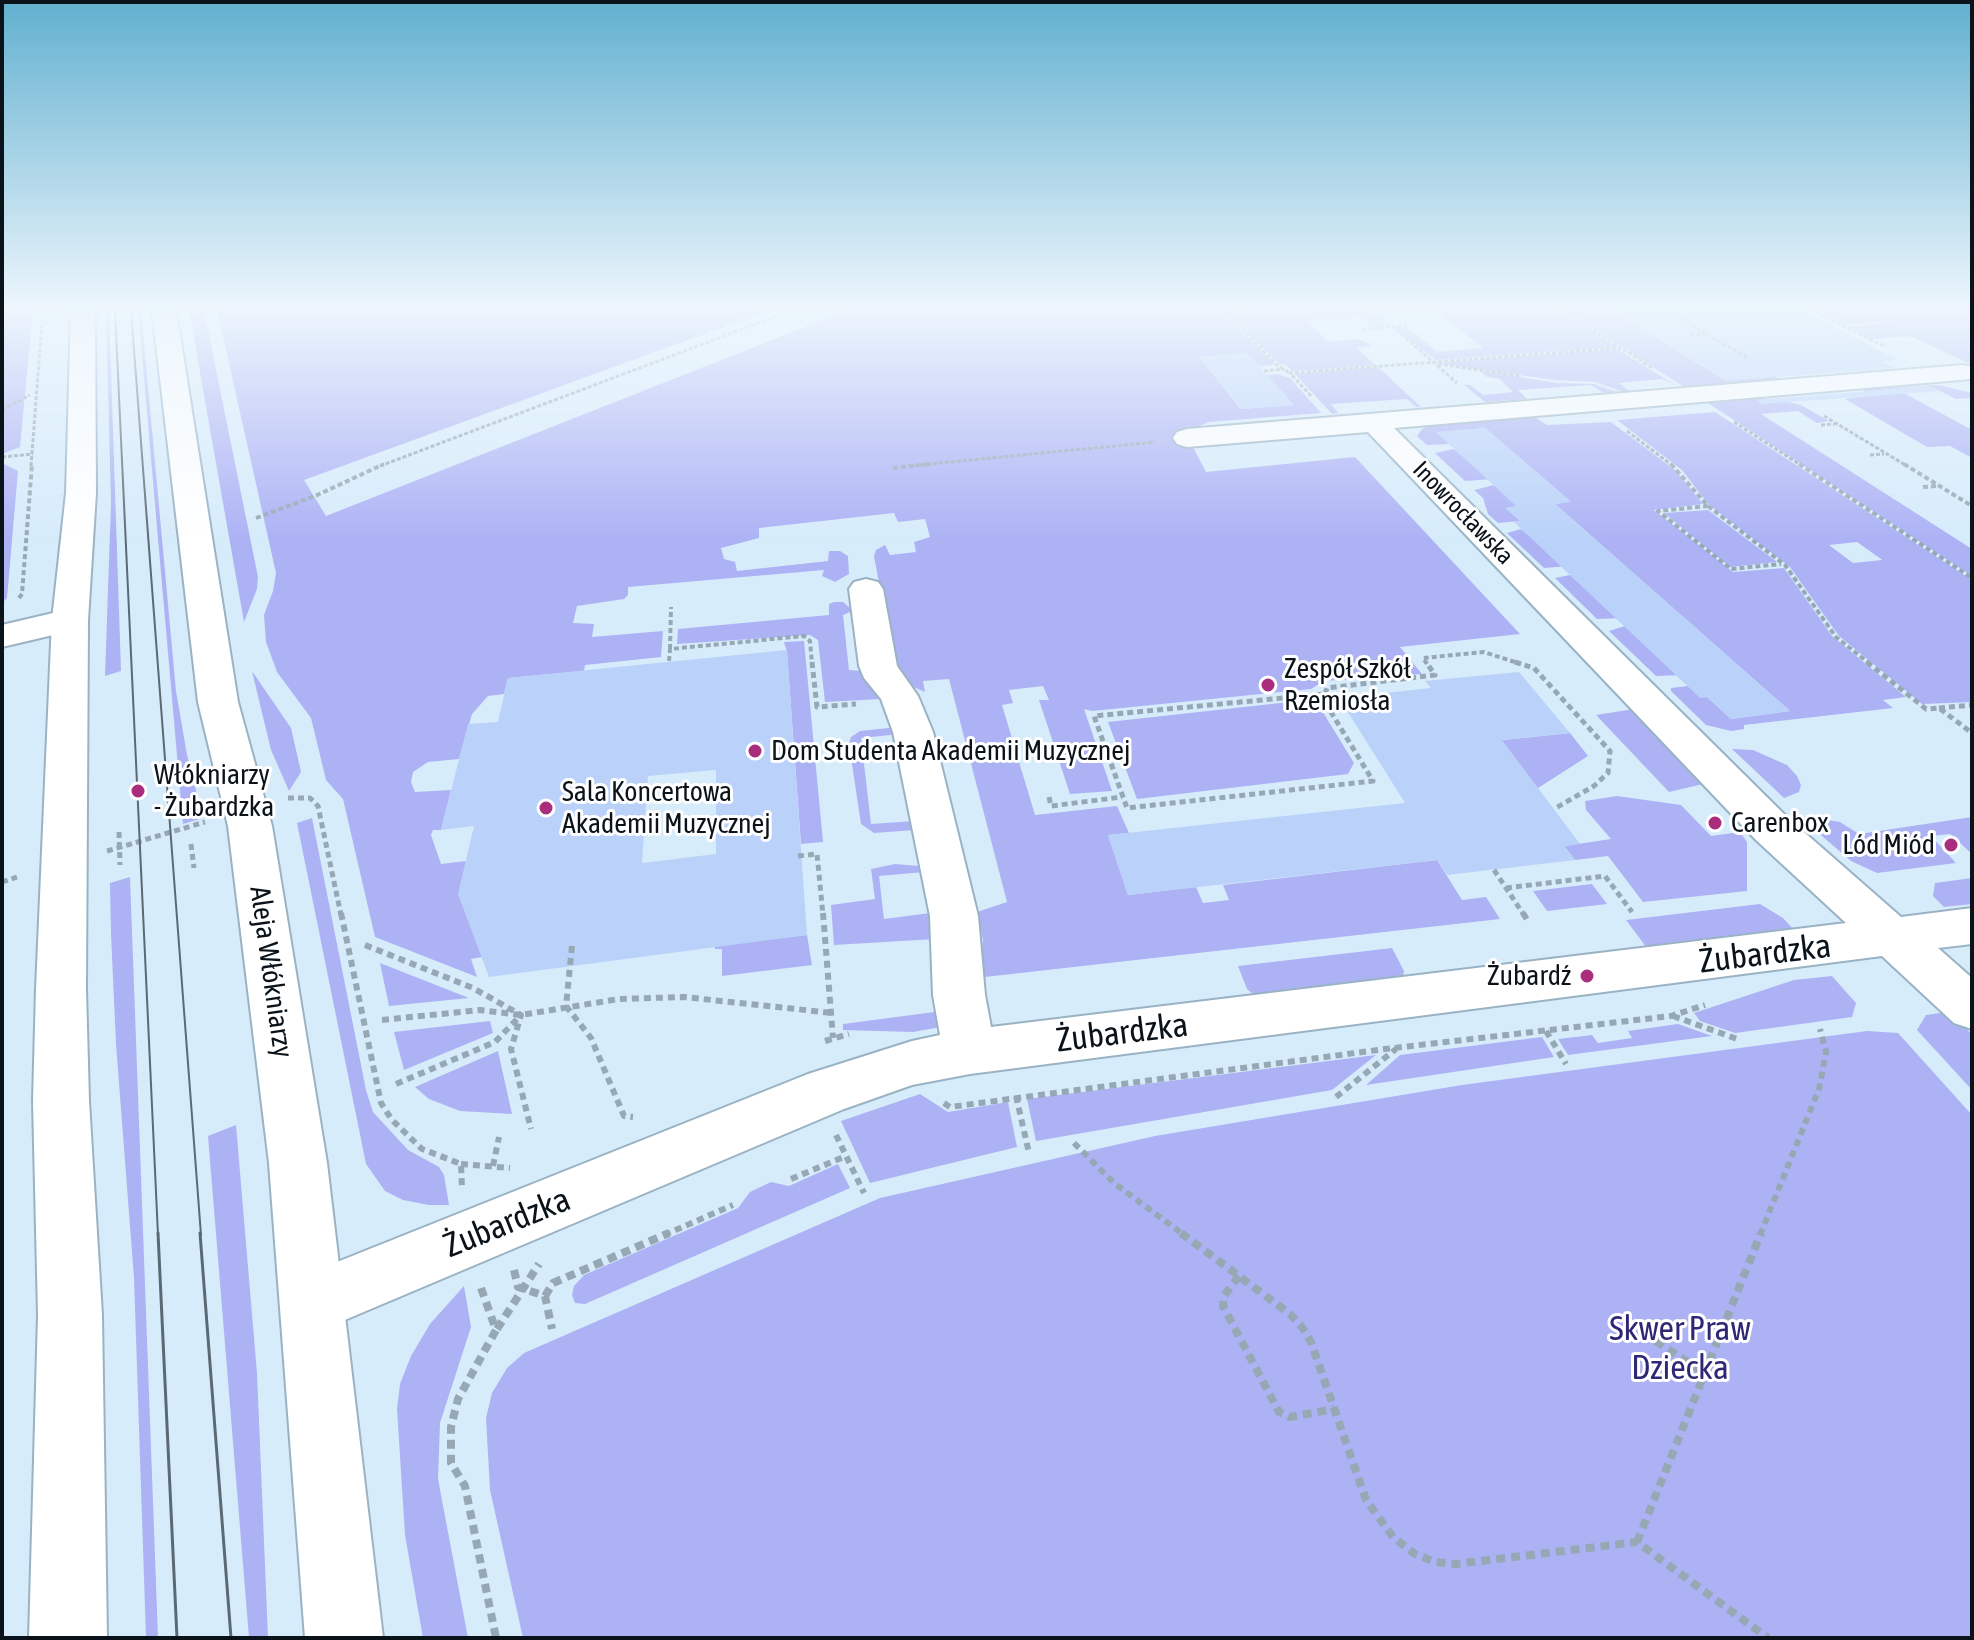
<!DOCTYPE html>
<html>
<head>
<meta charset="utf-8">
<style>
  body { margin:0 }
  #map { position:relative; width:1974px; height:1640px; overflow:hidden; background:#d7ecfb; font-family:"Asap Condensed",sans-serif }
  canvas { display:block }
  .frame { position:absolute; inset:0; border:4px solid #0a131a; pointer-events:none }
</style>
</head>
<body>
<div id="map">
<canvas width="1974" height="1640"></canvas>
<div class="frame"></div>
</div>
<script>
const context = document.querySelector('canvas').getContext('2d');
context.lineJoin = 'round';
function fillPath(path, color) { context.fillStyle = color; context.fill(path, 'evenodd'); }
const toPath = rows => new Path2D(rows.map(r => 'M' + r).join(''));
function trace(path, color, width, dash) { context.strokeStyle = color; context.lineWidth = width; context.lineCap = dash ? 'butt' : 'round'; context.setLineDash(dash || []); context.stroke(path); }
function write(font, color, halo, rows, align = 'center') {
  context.font = font + ' "Asap Condensed",sans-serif'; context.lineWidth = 6; context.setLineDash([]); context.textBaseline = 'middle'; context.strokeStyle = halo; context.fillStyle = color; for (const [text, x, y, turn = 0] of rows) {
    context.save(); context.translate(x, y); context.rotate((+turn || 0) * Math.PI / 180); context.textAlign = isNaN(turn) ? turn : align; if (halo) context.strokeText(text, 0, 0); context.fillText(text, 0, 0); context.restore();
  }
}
const green = toPath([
  [2,310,33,310,20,447,2,454],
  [106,310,109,310,121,671,105,676,111,503],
  [138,310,141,310,176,691,187,755,203,818,183,824],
  [189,310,204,310,258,577,257,589,244,622],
  [217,310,770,310,304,480,326,516,848,310,1234,310,1230,318,1275,365,1259,366,1247,353,1199,357,1241,409,1293,405,1267,375,1277,374,1290,378,1321,413,1209,422,1185,432,1206,472,1355,457,1520,634,1400,647,1422,674,1324,681,1311,689,1092,711,1084,709,1112,791,1070,794,1039,700,1049,700,1043,686,1009,690,1013,703,1002,705,1035,815,1117,806,1129,833,1108,835,1128,895,1196,887,1203,903,1229,900,1223,885,1437,860,1462,900,1486,897,1500,919,976,978,983,940,980,926,968,915,1007,902,949,679,923,681,925,692,905,683,895,669,874,556,876,550,885,545,890,555,916,552,914,542,930,537,925,519,898,522,894,513,759,528,759,538,721,548,724,559,735,562,737,571,828,561,829,551,840,551,848,556,849,574,835,582,822,576,824,570,628,587,628,595,624,599,577,606,573,623,594,624,592,637,663,631,661,657,585,665,584,671,508,678,504,694,488,696,472,714,459,759,428,762,413,772,411,782,415,792,451,790,441,830,433,830,431,835,441,864,466,861,482,957,471,959,477,977,375,937,343,799,326,780,311,718,277,672,266,642,264,615,273,591,276,573],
  [1239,310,1371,310,1383,320,1384,326,1372,327,1359,316,1307,321,1329,342,1358,339,1368,343,1371,346,1357,348,1375,365,1292,371,1285,364,1280,365,1233,317],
  [1435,310,1560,310,1618,347,1435,360,1395,328,1407,327,1437,352,1483,348],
  [1565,310,1613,310,1723,379,1758,376,1749,362,1779,379,1684,387],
  [1813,310,1972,310,1972,365,1910,336,1872,339,1848,327,1897,322,1893,320,1845,325],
  [1617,349,1680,388,1663,379,1619,383,1629,391,1621,391,1595,382,1553,380,1437,363],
  [1378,367,1421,407,1416,407,1407,399,1331,404,1338,413,1332,414,1295,374],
  [1480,371,1558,383,1594,384,1617,392,1604,393,1591,385,1518,390,1527,399,1485,402,1464,385,1470,385,1483,395,1513,392,1500,379,1487,377],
  [1938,385,1972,393,1972,398,1956,399,1936,389,1902,392,1972,430,1972,458,1950,446,1927,447,1845,399,1868,396,1863,390],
  [1754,399,1775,399,1801,405,1829,421,1817,423,1798,411,1761,414,1972,549,1972,576,1708,403],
  [1715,412,1972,580,1972,702,1922,704,1839,636,1790,567,1708,504,1682,470,1617,420],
  [1857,542,1881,559,1882,560,1853,563,1829,545],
  [1533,416,1547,425,1611,422,1676,471,1703,504,1654,510,1733,572,1784,568,1832,636,1906,697,1883,700,1893,708,1744,725,1744,729,1731,731,1706,725,1671,691,1671,688,1688,686,1707,697,1731,719,1790,711,1555,504,1570,501,1485,428,1443,432,1449,444,1427,445,1417,436,1422,429,1434,424],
  [1454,449,1462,456,1467,455,1493,479,1465,481,1435,453],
  [2,463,18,471,7,598,2,603],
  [1494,485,1522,506,1506,508,1520,521,1498,523,1488,514,1483,498,1474,490],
  [1708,510,1777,562,1730,567,1664,513],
  [1521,529,1531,537,1568,566,1544,568,1507,533],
  [1570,575,1580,584,1623,618,1597,619,1555,578],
  [834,602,843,602,850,608,850,612,843,615,849,670,863,671,871,687,881,699,825,702,818,640,810,635,677,644,678,629,829,615,829,604],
  [1625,626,1684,675,1656,676,1609,631],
  [804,641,823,842,801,844,787,652,784,642],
  [252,671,291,728,301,772,289,791,271,750],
  [1308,700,1318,704,1354,763,1348,774,1137,799,1108,722],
  [1634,709,1703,784,1669,792,1596,715],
  [898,727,900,734,861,738,871,824,914,821,915,830,874,833,861,824,849,744,851,737,860,731],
  [1570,733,1588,756,1538,788,1500,792,1466,744],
  [1732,749,1753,750,1787,765,1797,776,1801,785,1799,792,1784,798],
  [1617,796,1681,805,1711,836,1740,832,1747,842,1747,891,1643,902,1608,856,1575,860,1564,846,1611,839,1586,810,1585,801],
  [1806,816,1840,822,1859,834,1972,817,1972,854,1950,834,1931,836,1956,863,1877,873,1851,861,1801,818],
  [312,818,366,1090,373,1112,408,1150,439,1167,444,1175,449,1205,429,1205,403,1200,385,1191,366,1164,297,823],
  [895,864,919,866,924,872,879,876,884,919,930,913,935,939,834,945,831,905,875,899,871,869],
  [130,877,158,1638,146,1638,134,1278,116,1044,111,934,110,883],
  [1972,878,1972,904,1944,907,1933,896,1935,883],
  [1592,884,1607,904,1547,911,1533,891],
  [1760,904,1783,918,1794,930,1647,948,1626,920],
  [807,935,812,965,722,976,722,949,715,949,715,946],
  [1392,948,1404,971,1403,977,1254,995,1247,989,1238,966],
  [380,963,469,998,389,1006],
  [1832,976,1856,1003,1852,1017,1735,1033,1700,1021,1694,1013,1794,980],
  [942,1011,941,1027,913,1032,843,1030,843,1024],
  [1947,1012,1972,1034,1972,1090,1917,1030,1926,1015],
  [490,1021,493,1033,404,1070,394,1032],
  [1678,1024,1712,1036,1568,1055,1558,1039,1592,1035,1598,1043,1632,1038,1628,1031],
  [1867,1031,1898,1033,1972,1115,1972,1638,523,1638,490,1490,486,1418,492,1393,507,1368,524,1353,880,1198,1155,1136,1462,1085],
  [1542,1037,1554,1057,1366,1085,1400,1055],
  [498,1051,512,1114,460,1111,429,1099,415,1087],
  [1376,1055,1332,1090,1036,1141,1027,1099],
  [920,1094,948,1112,1008,1102,1017,1147,870,1183,841,1121],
  [236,1125,257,1373,268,1638,249,1638,208,1136],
  [838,1164,850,1188,585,1304,575,1303,572,1295,574,1286,584,1275,738,1208,750,1192,771,1182,789,1186],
  [464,1286,471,1327,440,1423,438,1479,468,1638,423,1638,405,1535,397,1409,400,1384,411,1356,430,1324]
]);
const building = toPath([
  [1613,310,1800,310,1898,360,1883,362,1895,368,1727,381],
  [1247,353,1259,366,1294,405,1242,409,1199,357],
  [1930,386,1941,391,1762,404,1757,400],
  [1485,428,1571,502,1555,504,1790,711,1731,719,1707,697,1700,698,1514,522,1520,521,1505,508,1516,506,1436,432],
  [787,650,807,935,489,977,458,894,474,826,441,830,468,724,498,722,508,678],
  [716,770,716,854,642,863,648,776],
  [1519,672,1570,733,1502,740,1580,844,1564,846,1575,860,1447,875,1437,860,1128,895,1108,835,1405,803,1339,698,1431,688,1425,681]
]);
const pathFar4 = toPath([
  [1235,310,1231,316,1277,365,1290,373],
  [1374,310,1457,383],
  [1563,310,1652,368],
  [1666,310,1748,358],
  [1810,310,1886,347],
  [1652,311,1666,310],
  [1362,329,1406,326],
  [1691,335,1706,334],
  [1438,364,1520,376],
  [1264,371,1284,369],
  [1311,396,1290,373,1621,348],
  [2,410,30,395],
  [1824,416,1907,466],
  [1734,422,1802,466],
  [1821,425,1835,424],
  [1627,431,1673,466],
  [1870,455,1884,454],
  [2,457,33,454],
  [31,466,43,310],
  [380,466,793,310],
  [909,466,1155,442]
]);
const pathFar3 = toPath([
  [1671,464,1708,506,1785,565,1836,637,1870,664],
  [1799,464,1972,578],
  [1904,464,1972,506],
  [893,468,930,464],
  [1923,487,1937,486],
  [1708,506,1658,511,1731,569,1781,564],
  [256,518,315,496,384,464],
  [19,598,22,594,32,464],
  [670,649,671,607],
  [669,661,670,649,804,636,810,641,812,664],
  [1427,664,1423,658,1484,652,1521,664]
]);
const pathFar2 = toPath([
  [812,662,817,707,856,704],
  [1515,662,1534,668,1610,751,1608,773,1594,786,1554,809],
  [1867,662,1926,709,1939,708,1972,733],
  [1325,694,1323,699,1373,781,1127,808,1094,716,1325,694],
  [1325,694,1327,688,1435,675,1426,662],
  [1939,708,1972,705],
  [1049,797,1051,806,1122,797],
  [288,798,310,798,318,806,341,915],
  [119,832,120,865],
  [191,844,194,868],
  [107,851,205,822],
  [798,856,817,854,823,915],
  [1494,870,1524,915],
  [2,882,17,877],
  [1506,888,1605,876,1632,912]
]);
const pathFar1 = toPath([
  [341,913,381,1103,392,1120,422,1149,461,1164,462,1188],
  [823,913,833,1038],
  [1523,913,1529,923],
  [365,945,473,988,521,1015,511,1049,531,1129],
  [572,946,566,1006,591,1038,624,1116,633,1117],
  [1673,1016,1740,1040],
  [382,1020,480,1010,521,1015,619,999,684,997,833,1013],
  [1546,1031,1566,1064],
  [825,1041,849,1034],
  [396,1084,495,1042,520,1016],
  [1016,1096,1029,1153],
  [1336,1097,1396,1049],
  [944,1103,950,1107,1385,1049,1671,1016,1705,1005],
  [836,1135,864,1193],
  [1074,1143,1114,1183,1184,1235],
  [461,1164,510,1168],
  [493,1166,499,1137],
  [791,1179,846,1156],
  [664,1235,733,1205],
  [1760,1235,1819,1089,1826,1052,1820,1029]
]);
const path = toPath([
  [1181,1233,1290,1314,1302,1327,1311,1342,1366,1500,1393,1537,1415,1554,1435,1562,1456,1564,1637,1542,1768,1638],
  [514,1270,518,1287,545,1296,552,1329],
  [1239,1276,1224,1296,1223,1306,1279,1412,1290,1417,1334,1409],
  [481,1288,496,1330,458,1399,451,1427,451,1463,465,1486,496,1638],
  [545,1296,553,1283,669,1233],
  [497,1329,539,1264],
  [1643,1333,1705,1373],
  [1637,1542,1761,1233]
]);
const minor = toPath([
  [1963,365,1972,367,1972,379,1394,428,1788,818,1901,917,1972,908,1972,944,1938,948,1972,978,1972,1029,1954,1023,1882,956,970,1074,912,1085,844,1109,314,1333,292,1324,282,1302,292,1280,808,1074,912,1041,940,1035,933,995,930,916,893,732,881,699,864,678,859,666,849,589,854,582,866,579,878,582,883,589,897,666,918,696,933,732,978,916,985,995,991,1027,1846,923,1756,840,1368,432,1187,447,1177,444,1173,438,1177,432,1187,429,1963,365],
  [70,609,83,612,88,620,83,628,2,647,2,625,70,609]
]);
const major = toPath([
  [71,310,95,310,96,493,88,620,86,989,89,1101,102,1315,107,1638,29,1638,38,1315,33,1101,36,989,52,620,66,493,71,310],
  [152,310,176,310,238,702,272,826,327,1163,383,1638,305,1638,269,1163,228,826,198,702,152,310]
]);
const tramFar1 = toPath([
  [115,310,158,1235],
  [131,310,201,1235]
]);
const tram = toPath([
  [158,1233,177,1638],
  [200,1233,231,1638]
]);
const markers = [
  [1268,685,8,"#aa2c7d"],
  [755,751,8,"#aa2c7d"],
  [138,791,8,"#aa2c7d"],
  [546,808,8,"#aa2c7d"],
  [1715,823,8,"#aa2c7d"],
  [1951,845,8,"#aa2c7d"],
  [1587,976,8,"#aa2c7d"]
];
const farStreetnames = [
  ["Inowrocławska",1463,513,46]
];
const poiNames = [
  ["Zespół Szkół",1284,669],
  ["Rzemiosła",1284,701],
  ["Dom Studenta Akademii Muzycznej",771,751],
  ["Włókniarzy",154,775],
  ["- Żubardzka",154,807],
  ["Sala Koncertowa",562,792],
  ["Akademii Muzycznej",562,824],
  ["Carenbox",1731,823],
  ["Lód Miód",1935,845,"right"],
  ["Żubardź",1571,976,"right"]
];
const streetNames = [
  ["Aleja Włókniarzy",271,972,82]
];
const nearStreetnames = [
  ["Żubardzka",1765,954,-7],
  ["Żubardzka",1122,1033,-7],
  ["Żubardzka",507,1223,-22]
];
const nearParknames = [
  ["Skwer Praw",1680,1329],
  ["Dziecka",1680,1368]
];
fillPath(green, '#adb2f5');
fillPath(building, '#bad2f9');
trace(minor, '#99b3c4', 4);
trace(major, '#99b3c4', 4);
trace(pathFar4, '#97a8b5', 3, [4, 2]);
trace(pathFar3, '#97a8b5', 4, [5, 3]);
trace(pathFar2, '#97a8b5', 5, [6, 4]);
trace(pathFar1, '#97a8b5', 6, [7, 5]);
trace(path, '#97a8b5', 8, [9, 6]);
fillPath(minor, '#fff');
fillPath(major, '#fff');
trace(tramFar1, '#5b6973', 2);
trace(tram, '#5b6973', 3);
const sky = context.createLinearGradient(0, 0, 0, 540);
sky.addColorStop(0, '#61b0cf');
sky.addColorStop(0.57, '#edf6fd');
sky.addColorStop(1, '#edf6fd00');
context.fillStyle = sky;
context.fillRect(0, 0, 1974, 540);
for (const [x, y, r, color] of markers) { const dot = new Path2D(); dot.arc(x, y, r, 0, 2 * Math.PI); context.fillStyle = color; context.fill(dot); trace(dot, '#fff', 3); }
write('24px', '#0a131a', '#fff', farStreetnames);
write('28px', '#0a131a', '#fff', poiNames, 'left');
write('28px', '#0a131a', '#fff', streetNames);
write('34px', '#0a131a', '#fff', nearStreetnames);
write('34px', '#2e2776', '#fff', nearParknames);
</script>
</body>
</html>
